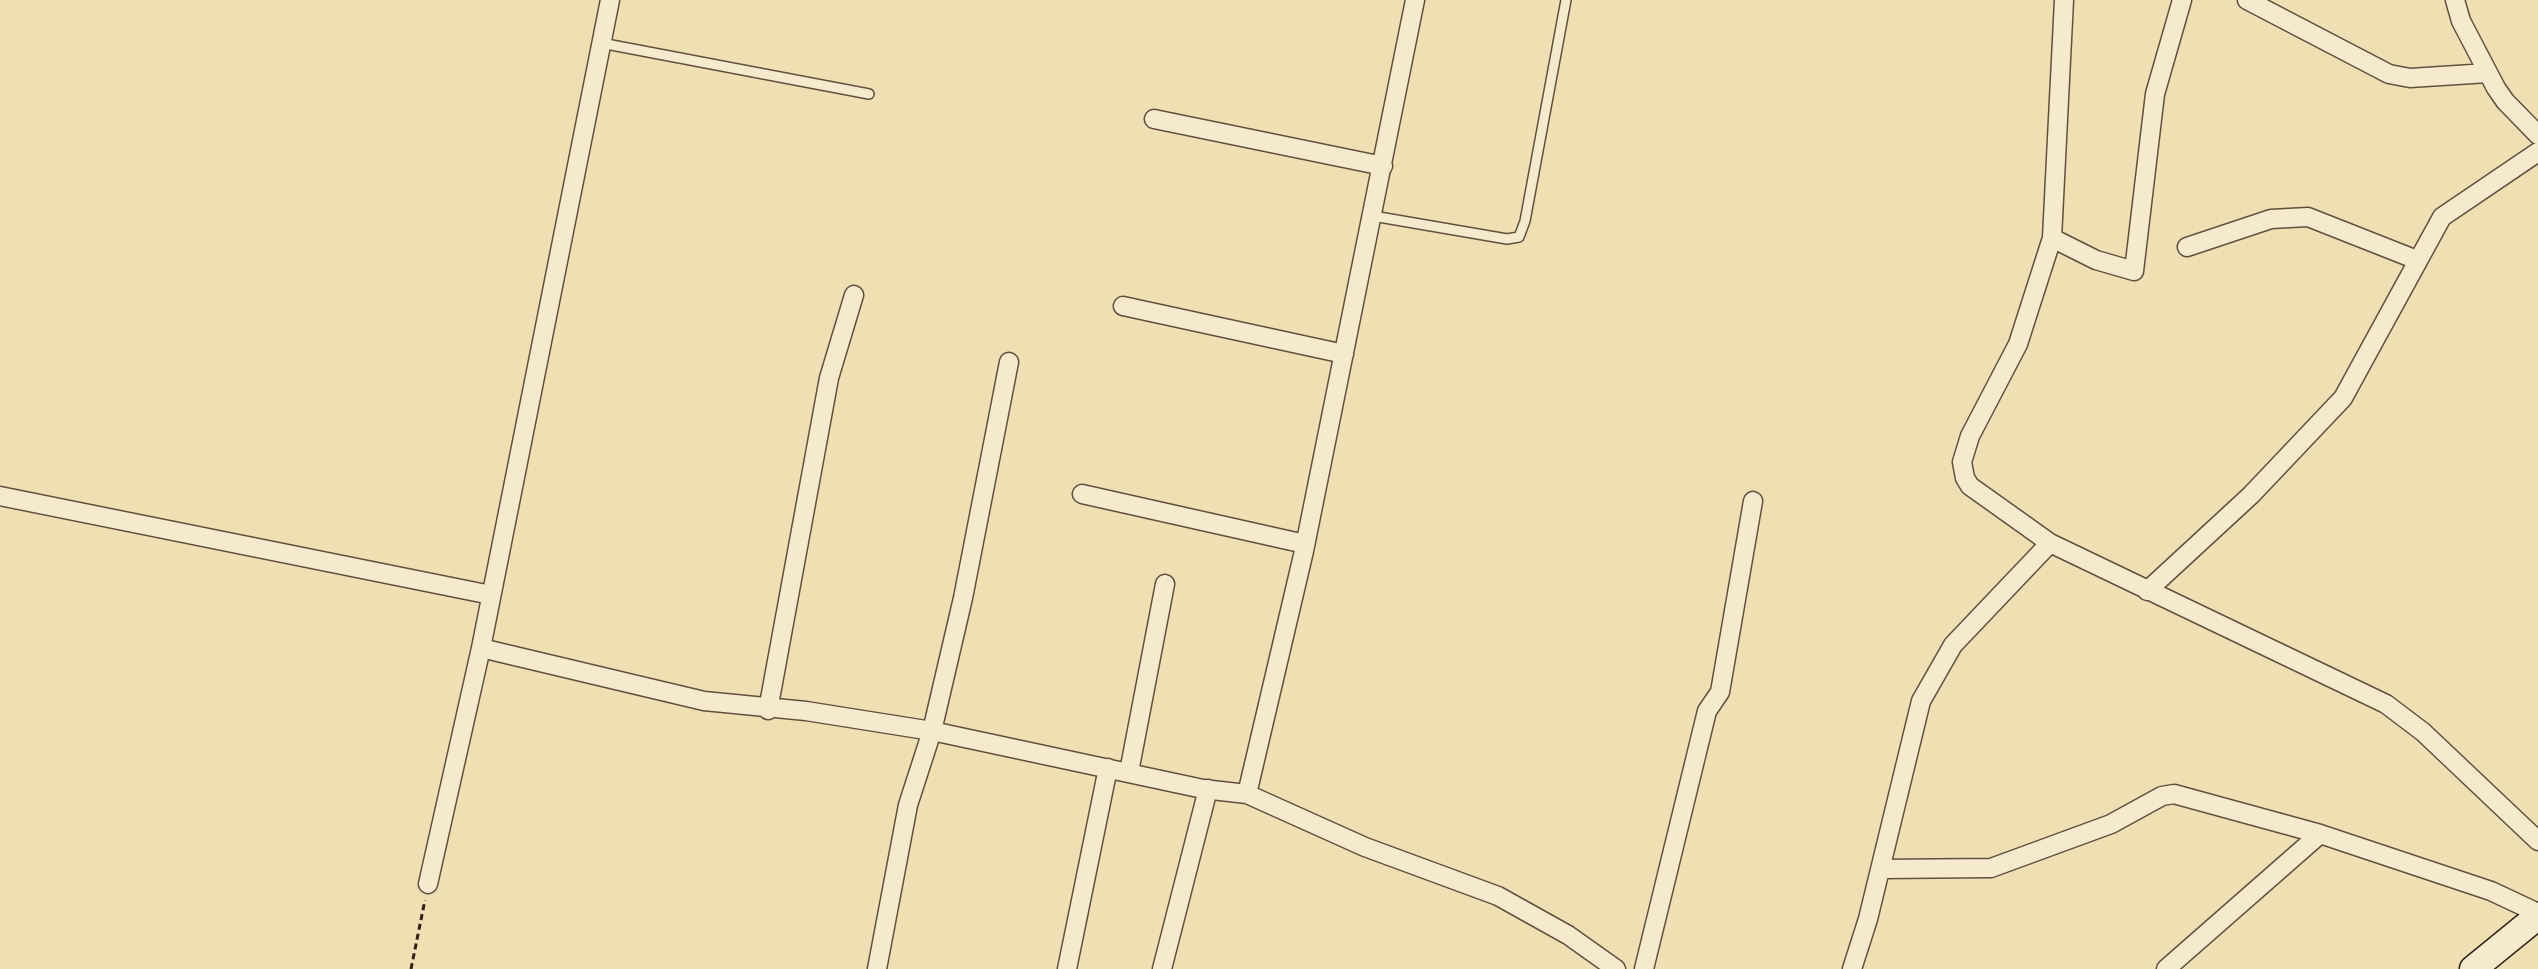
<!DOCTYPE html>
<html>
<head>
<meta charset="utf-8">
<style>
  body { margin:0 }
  canvas { display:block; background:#f0dfb3 }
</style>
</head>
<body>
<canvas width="2538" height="969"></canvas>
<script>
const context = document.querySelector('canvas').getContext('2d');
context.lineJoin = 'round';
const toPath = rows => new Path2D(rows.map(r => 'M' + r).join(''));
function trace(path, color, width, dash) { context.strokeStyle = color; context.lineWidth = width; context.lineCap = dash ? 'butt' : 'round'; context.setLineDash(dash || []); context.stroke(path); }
const path = toPath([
  [411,969,425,900]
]);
const lane = toPath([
  [601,43,869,94],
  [1373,216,1507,239,1519,237,1525,221,1566,0]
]);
const street = toPath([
  [2064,0,2052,238,2018,344,1970,436,1962,462,1965,478,1970,486,2050,543,2386,704,2423,732,2538,841],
  [2247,0,2389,74,2410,78,2488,73],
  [2455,0,2461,21,2496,88,2505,101,2538,135],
  [1154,119,1383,166],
  [2052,238,2096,260,2134,271,2155,94,2182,0],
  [2187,247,2271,219,2308,217,2417,260],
  [1123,306,1344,354],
  [1082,494,1305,544],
  [0,496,491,595],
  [2147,591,2251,495,2343,398,2442,217,2538,152],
  [481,648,704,701,806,711,932,731,1203,789,1247,794,1365,847,1498,896,1568,935,1616,969],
  [768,710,829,378,854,295],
  [1129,772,1165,584],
  [1247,794,1304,551,1415,0],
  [1881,869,1991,868,2111,824,2162,796,2174,794,2320,834,2491,891,2538,913],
  [428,884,481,648,610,0],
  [877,969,908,805,932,731,963,598,1009,362],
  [1067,969,1108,768],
  [1162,969,1208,789],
  [1644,969,1707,711,1720,692,1753,501],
  [1852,969,1868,919,1921,701,1953,645,2050,543],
  [2166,969,2320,834]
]);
const secondary = toPath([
  [2473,969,2538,916]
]);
trace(lane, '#61503e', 12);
trace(street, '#61503e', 21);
trace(secondary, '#312017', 29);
trace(path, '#312017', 3, [6, 4]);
trace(lane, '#f5eace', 9);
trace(street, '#f5eace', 18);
trace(secondary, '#f5eace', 26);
</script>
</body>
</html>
